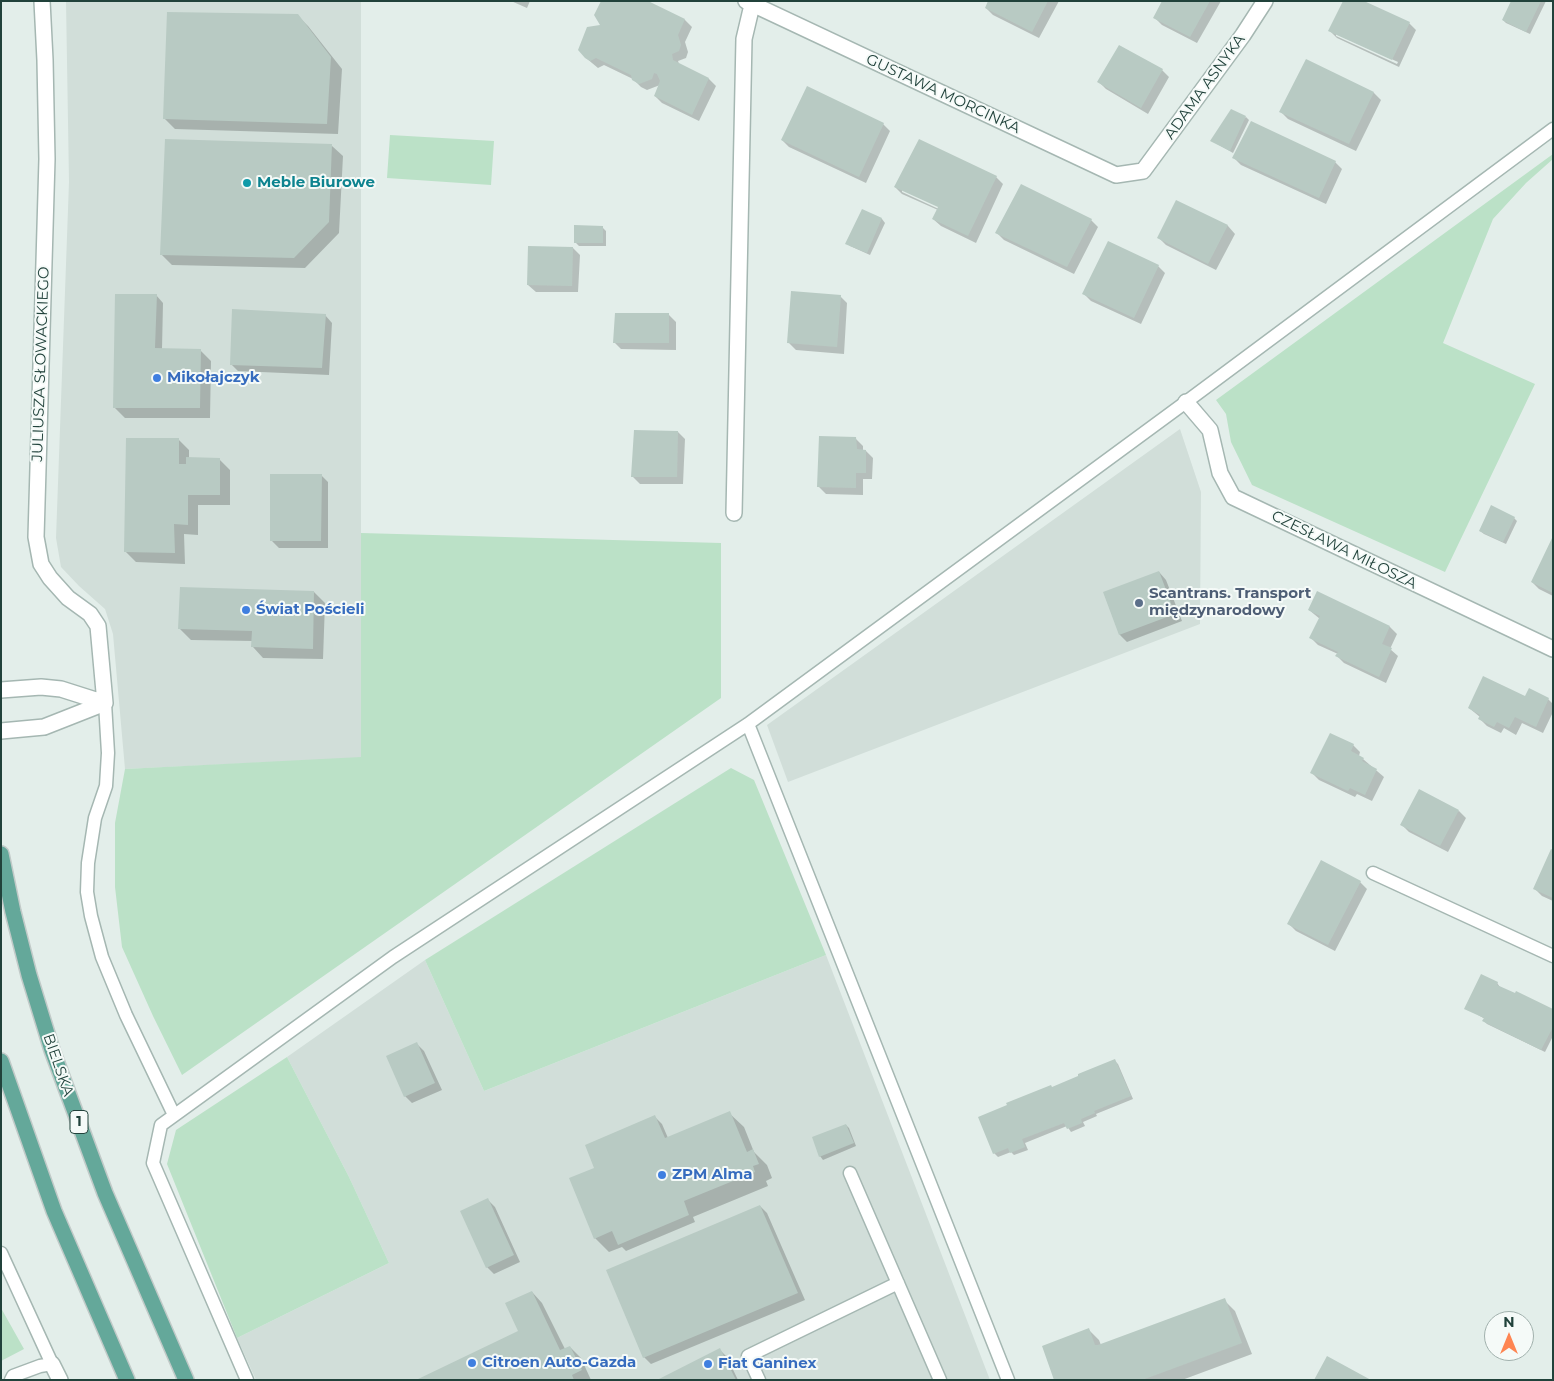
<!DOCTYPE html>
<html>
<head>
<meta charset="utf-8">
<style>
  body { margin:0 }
  #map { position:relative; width:1554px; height:1381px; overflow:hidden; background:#e3eeea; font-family:Montserrat,sans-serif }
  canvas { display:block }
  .frame { position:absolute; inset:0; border:2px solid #21423b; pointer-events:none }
  .north { position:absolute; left:1484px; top:1311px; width:50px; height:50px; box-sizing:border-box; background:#f5faf8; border:1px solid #a0b0ac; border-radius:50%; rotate:0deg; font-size:14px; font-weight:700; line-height:20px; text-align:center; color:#21423b }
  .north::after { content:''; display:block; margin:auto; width:18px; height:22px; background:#fe8552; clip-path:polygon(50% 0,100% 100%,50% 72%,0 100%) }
</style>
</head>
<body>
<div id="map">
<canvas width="1554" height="1381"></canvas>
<div class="frame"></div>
<div class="north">N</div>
</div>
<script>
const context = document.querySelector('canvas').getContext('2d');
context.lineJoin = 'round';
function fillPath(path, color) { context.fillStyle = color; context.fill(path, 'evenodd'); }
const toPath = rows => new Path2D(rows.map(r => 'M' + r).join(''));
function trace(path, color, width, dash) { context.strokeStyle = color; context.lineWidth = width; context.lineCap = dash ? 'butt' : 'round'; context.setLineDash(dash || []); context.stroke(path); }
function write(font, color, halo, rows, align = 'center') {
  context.font = font + ' Montserrat,sans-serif'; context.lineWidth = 4; context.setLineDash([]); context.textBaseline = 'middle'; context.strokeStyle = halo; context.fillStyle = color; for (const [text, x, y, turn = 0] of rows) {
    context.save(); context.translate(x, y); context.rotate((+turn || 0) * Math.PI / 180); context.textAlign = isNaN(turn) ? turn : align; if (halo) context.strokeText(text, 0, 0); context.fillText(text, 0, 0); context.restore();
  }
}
const built = toPath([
  [66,1,361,1,361,758,125,769,113,634,105,609,79,586,61,567,56,538,69,182],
  [1180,429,1201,492,1200,624,788,782,767,725],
  [826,955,990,1380,256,1380,237,1338,389,1263,349,1177,287,1057,425,960,484,1091]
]);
const green = toPath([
  [390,135,494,141,491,185,387,178],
  [1553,154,1553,159,1526,183,1493,219,1443,343,1535,384,1445,572,1252,485,1231,442,1226,414,1216,400],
  [361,533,721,543,721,698,182,1075,153,1016,122,947,115,887,115,823,125,769,361,757],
  [731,768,754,780,826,955,484,1091,425,960],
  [287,1057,349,1177,389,1263,237,1338,167,1164,176,1130],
  [1,1308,24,1349,1,1361]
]);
const shadow = toPath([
  [511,1,530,1,527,8],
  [645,1,685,20,692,27,685,42,688,52,686,58,678,61,679,64,709,79,716,86,699,121,662,103,655,96,660,85,647,90,641,87,633,79,604,65,598,68,586,58,602,26],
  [990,1,1059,1,1039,38,993,15,986,8],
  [1163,1,1221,1,1197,43,1162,25,1155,18],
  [1512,1,1546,1,1530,34,1506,23,1503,20],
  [297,15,308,26,342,69,338,134,175,129,164,118],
  [1409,23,1416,30,1399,67,1337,38,1330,31],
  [1336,34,1398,62,1397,64,1336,36],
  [1120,46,1162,70,1169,77,1148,114,1106,89,1099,82],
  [1307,61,1374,93,1381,100,1356,151,1288,119,1281,112],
  [1246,117,1249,120,1233,153,1212,141],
  [883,124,890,131,866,183,789,147,782,140],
  [332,146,343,156,339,233,305,268,172,265,161,254],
  [1234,158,1335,162,1342,169,1326,204,1241,165],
  [996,177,1003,184,976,243,941,226,933,219,938,210,902,194,895,187],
  [902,189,944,209,943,211,902,192],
  [1177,202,1228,226,1235,234,1216,270,1166,245,1159,238],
  [862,211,882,219,885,223,870,255,850,246,847,243],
  [1091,220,1098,227,1074,274,1004,240,997,233],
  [603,228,606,231,606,246,579,246,576,243],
  [573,248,580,255,578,292,536,292,528,285],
  [1158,266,1165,273,1141,324,1091,301,1084,294],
  [156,295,163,303,162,349,200,350,211,361,210,418,125,418,114,407],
  [840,296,847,303,844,354,796,350,789,343],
  [325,315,332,323,329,375,238,371,231,364],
  [669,315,676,322,676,350,621,349,614,342],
  [678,432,685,439,683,484,640,484,632,476],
  [178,439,189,450,189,459,219,459,230,470,230,505,198,505,198,535,184,534,185,564,136,562,125,551],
  [856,439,863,446,863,451,866,451,873,458,872,479,863,479,863,495,826,494,818,486],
  [321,475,328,482,328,548,279,548,272,541],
  [1514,518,1517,521,1506,544,1484,534,1480,531],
  [1553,539,1553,596,1539,589,1532,582],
  [1159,572,1166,580,1182,621,1127,642,1120,635,1104,593],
  [314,592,325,603,323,659,263,658,253,647,253,641,191,640,180,629],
  [1309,610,1390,627,1397,634,1390,649,1398,656,1386,683,1344,663,1337,656,1338,654,1318,645,1311,638,1320,619],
  [1529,690,1548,699,1553,704,1553,712,1543,733,1522,723,1516,735,1504,728,1501,733,1487,726,1480,719,1480,717,1469,708,1525,698],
  [1353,745,1360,752,1359,756,1363,759,1384,777,1372,801,1357,794,1355,797,1319,780,1312,773],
  [1459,811,1466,818,1448,852,1409,832,1402,825],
  [1553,851,1553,901,1542,896,1535,889],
  [1360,882,1367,889,1335,951,1296,931,1289,924],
  [1497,983,1500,987,1553,1011,1553,1036,1545,1052,1487,1024,1484,1021,1485,1019,1466,1008],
  [417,1044,424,1051,442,1090,412,1103,405,1096],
  [1115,1061,1118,1064,1133,1099,1096,1114,1097,1116,1083,1122,1085,1126,1071,1132,1067,1126,1025,1143,1028,1150,1014,1155,1011,1152,998,1157,994,1153,1053,1088],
  [729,1113,744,1127,754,1152,767,1165,772,1178,766,1181,768,1186,693,1217,695,1222,626,1251,622,1247,609,1252,595,1238,596,1169,655,1117,662,1124,668,1138],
  [846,1125,849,1128,856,1146,823,1160,820,1156],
  [488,1200,495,1207,520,1262,494,1274,487,1267],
  [760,1206,767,1213,805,1300,651,1364,644,1357],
  [532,1292,542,1303,565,1349,570,1347,581,1358,591,1380,418,1380,520,1331],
  [1224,1300,1235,1311,1252,1354,1182,1380,1055,1380,1088,1329,1099,1340,1101,1345],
  [720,1350,727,1357,738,1380,660,1380]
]);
const building = toPath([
  [601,1,648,1,685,19,678,35,681,45,679,51,672,54,673,60,709,78,692,115,654,96,660,81,657,74,654,73,652,79,639,84,632,80,631,75,596,58,590,61,585,58,578,50,587,27,600,25,594,15],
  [988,1,1048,1,1032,32,985,8],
  [1162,1,1210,1,1190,37,1153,18],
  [1343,1,1364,1,1410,22,1392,60,1328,31],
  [1511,1,1541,1,1526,32,1502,20],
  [167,12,298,14,331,57,327,124,163,119],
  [1119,45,1163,69,1141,108,1097,82],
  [1306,59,1374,92,1349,144,1279,112],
  [807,86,884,123,859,177,781,140],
  [1231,109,1246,116,1230,151,1210,141],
  [1251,121,1336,161,1319,198,1232,158],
  [165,139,332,144,329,222,294,258,160,255],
  [919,139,997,176,968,236,932,219,938,207,894,187],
  [1021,184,1092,219,1067,267,995,233],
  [1176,200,1228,225,1208,264,1157,238],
  [862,209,882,218,867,253,845,244],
  [574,225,603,226,603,243,574,243],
  [1108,241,1159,265,1134,318,1082,294],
  [528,246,573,247,572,286,527,285],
  [791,291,841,295,837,347,787,343],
  [115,294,157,294,155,348,201,349,200,408,113,408],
  [232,309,326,314,322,368,230,365],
  [615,313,669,313,669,343,613,343],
  [634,430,678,431,677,477,631,477],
  [819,436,856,437,857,449,866,450,866,473,856,473,856,488,817,487],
  [126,438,179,438,179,464,186,464,186,457,220,458,220,495,188,495,188,525,174,524,175,553,124,552],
  [270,474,322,474,321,541,270,541],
  [1491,505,1515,517,1503,542,1479,531],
  [1553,536,1553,593,1531,582],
  [1159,571,1175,614,1119,635,1103,592],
  [180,587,314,591,313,649,251,647,252,631,178,629],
  [1317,591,1390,626,1382,644,1392,648,1379,677,1335,656,1338,652,1309,638,1320,616,1308,610],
  [1483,676,1525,696,1529,688,1549,698,1536,727,1515,717,1509,728,1497,722,1494,727,1478,719,1480,715,1468,708],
  [1330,733,1354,744,1351,751,1364,758,1362,761,1377,769,1365,795,1350,788,1348,791,1310,773],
  [1419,789,1459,810,1440,846,1400,825],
  [1551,849,1553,850,1553,898,1533,889],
  [1321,860,1361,881,1328,945,1287,924],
  [1481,974,1498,982,1497,985,1515,993,1516,991,1553,1009,1553,1027,1541,1050,1482,1021,1484,1018,1464,1009],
  [417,1042,435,1083,404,1097,386,1056],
  [1115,1059,1131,1096,1094,1111,1095,1113,1081,1119,1082,1123,1067,1129,1064,1123,1022,1139,1025,1147,1010,1153,1008,1148,993,1154,978,1117,1007,1105,1006,1103,1051,1085,1052,1087,1078,1076,1078,1074],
  [730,1111,747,1152,753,1149,759,1164,753,1166,755,1172,684,1201,689,1215,618,1245,612,1231,594,1239,569,1178,594,1168,585,1145,655,1115,665,1138],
  [846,1124,854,1143,819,1157,812,1137],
  [488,1198,514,1255,486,1268,460,1211],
  [760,1205,798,1293,643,1358,606,1270],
  [532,1291,560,1350,570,1346,582,1370,572,1375,574,1380,416,1380,518,1331,505,1303],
  [1225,1298,1242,1343,1142,1380,1054,1380,1042,1346,1089,1328,1095,1345,1098,1345],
  [720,1348,736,1380,657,1380],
  [1327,1356,1371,1380,1314,1380]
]);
const service = toPath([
  [105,703,108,753,106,786,95,818,88,863,87,892,91,916,102,957,126,1015,174,1115],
  [748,724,1008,1380],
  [1373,873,1553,956],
  [850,1173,940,1380],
  [1,1253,52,1364,40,1366,13,1376,11,1380],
  [247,1380,153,1163,161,1125,393,957,748,724,1186,402,1553,129],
  [759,1380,748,1356,898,1283]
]);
const minor = toPath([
  [42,1,45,60,47,159,36,537,41,564,50,578,68,598,90,614,98,626,105,703],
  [746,1,1116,175,1143,171,1243,35,1265,1],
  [1186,402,1210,430,1220,473,1233,497,1553,649],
  [734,513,744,39,752,5],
  [1,690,41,687,61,689,105,703],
  [1,731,44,727,105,703],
  [52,1364,60,1380]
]);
const primary = toPath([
  [1,854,13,912,29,975,52,1050,105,1193,186,1380],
  [1,1061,54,1211,127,1380]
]);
const markers = [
  [247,183,5,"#0f9aa8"],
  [157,378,5,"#3f7fe0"],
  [1139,603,5,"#5c6f8a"],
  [246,610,5,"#3f7fe0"],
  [662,1175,5,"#3f7fe0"],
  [472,1363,5,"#3f7fe0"],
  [708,1364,5,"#3f7fe0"]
];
const shields = [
  [79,1122,18]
];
const shieldNames = [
  ["1",79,1122]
];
const streetNames = [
  ["ADAMA ASNYKA",1205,87,-54],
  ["GUSTAWA MORCINKA",943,94,25],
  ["JULIUSZA SŁOWACKIEGO",41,364,-88],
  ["CZESŁAWA MIŁOSZA",1344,550,26],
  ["BIELSKA",58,1065,71]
];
const cultureNames = [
  ["Meble Biurowe",257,183]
];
const shopNames = [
  ["Mikołajczyk",167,378],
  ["Świat Pościeli",256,610],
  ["ZPM Alma",672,1175],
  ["Citroen Auto-Gazda",482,1363],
  ["Fiat Ganinex",718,1364]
];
const serviceNames = [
  ["Scantrans. Transport",1149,594],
  ["międzynarodowy",1149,611]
];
fillPath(built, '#d1ded9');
fillPath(green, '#bbe1c7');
fillPath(shadow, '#0003');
fillPath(building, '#b8cac3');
trace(service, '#a5b7b2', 15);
trace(minor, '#a5b7b2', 18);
trace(primary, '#c1cac8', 18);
trace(service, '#fff', 12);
trace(minor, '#fff', 15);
trace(primary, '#64a89a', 15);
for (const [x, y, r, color] of markers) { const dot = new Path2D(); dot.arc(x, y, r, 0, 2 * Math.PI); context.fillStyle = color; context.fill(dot); trace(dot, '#f5faf8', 2); }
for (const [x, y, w] of shields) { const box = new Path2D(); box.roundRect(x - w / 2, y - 11.5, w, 23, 4); context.fillStyle = '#f5faf8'; context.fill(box); trace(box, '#21423b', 1); }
write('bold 14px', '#21423b', null, shieldNames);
write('15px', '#21423b', '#f5faf8', streetNames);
write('bold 15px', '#0d838f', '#f5faf8', cultureNames, 'left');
write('bold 15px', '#366cbe', '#f5faf8', shopNames, 'left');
write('bold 15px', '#4e5e75', '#f5faf8', serviceNames, 'left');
</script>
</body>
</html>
